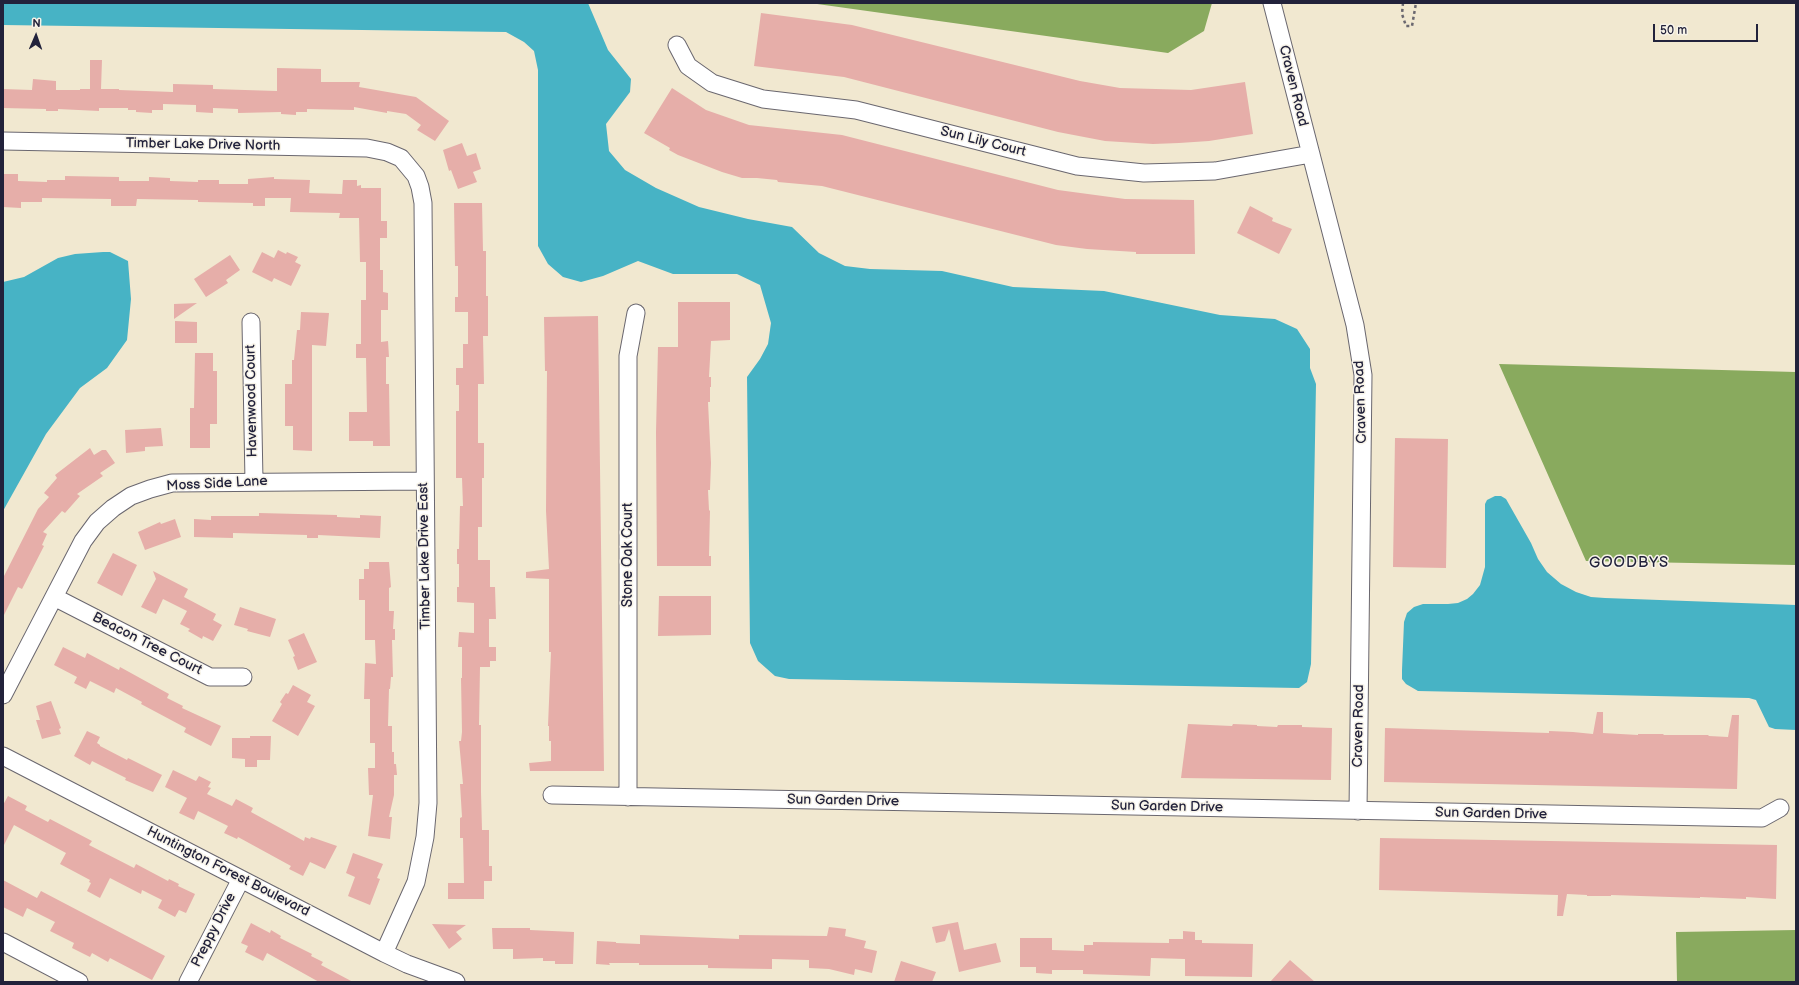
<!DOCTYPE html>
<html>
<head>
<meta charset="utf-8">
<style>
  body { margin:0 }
  #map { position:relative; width:1799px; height:985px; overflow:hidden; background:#f1e8d0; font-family:"Balsamiq Sans",sans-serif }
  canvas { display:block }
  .frame { position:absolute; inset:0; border:4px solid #22223b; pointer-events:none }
  .north { position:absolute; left:16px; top:16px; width:40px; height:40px; -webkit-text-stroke:3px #f7f3e8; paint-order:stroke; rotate:2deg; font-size:11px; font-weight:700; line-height:16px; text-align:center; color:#22223b }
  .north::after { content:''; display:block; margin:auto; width:14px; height:18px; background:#22223b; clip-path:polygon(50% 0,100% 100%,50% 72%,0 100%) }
  .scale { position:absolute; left:1653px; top:24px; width:105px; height:18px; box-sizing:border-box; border:2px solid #22223b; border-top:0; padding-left:5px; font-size:12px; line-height:14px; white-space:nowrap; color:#22223b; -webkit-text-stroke:3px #f7f3e8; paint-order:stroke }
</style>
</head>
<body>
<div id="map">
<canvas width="1799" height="985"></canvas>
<div class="frame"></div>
<div class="north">N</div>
<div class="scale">50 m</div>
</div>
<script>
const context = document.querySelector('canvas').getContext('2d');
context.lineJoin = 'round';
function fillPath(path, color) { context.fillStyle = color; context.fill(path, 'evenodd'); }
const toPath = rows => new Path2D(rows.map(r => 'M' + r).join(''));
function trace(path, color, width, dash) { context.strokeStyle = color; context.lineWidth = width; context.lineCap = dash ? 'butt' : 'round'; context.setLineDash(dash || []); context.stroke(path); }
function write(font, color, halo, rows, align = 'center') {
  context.font = font + ' "Balsamiq Sans",sans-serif'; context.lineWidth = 3; context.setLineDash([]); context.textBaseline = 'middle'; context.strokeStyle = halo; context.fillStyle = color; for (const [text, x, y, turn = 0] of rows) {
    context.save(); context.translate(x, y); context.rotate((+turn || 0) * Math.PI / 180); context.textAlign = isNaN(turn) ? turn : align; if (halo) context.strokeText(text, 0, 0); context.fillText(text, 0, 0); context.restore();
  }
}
const forest = toPath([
  [810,3,1212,3,1204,31,1168,53],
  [1499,364,1796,372,1796,565,1586,561],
  [1796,930,1796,982,1677,982,1676,932]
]);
const water = toPath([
  [3,3,588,3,608,50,631,79,630,92,606,124,609,151,625,170,656,188,699,207,748,219,792,227,819,253,845,266,870,269,942,271,1013,287,1104,291,1220,315,1275,319,1297,329,1310,349,1310,368,1316,384,1311,664,1307,682,1299,688,789,679,775,676,758,661,750,643,747,377,760,359,768,344,771,323,760,285,737,274,673,274,638,261,603,276,581,282,563,277,548,264,538,246,538,70,534,51,524,42,506,32,3,25],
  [103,252,110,252,128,261,131,299,127,340,107,368,80,388,46,434,3,511,3,282,24,277,58,258,75,254],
  [1495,496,1501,496,1506,499,1531,543,1538,559,1547,572,1561,584,1576,592,1591,597,1605,598,1796,605,1796,730,1775,729,1769,727,1756,700,1749,698,1418,691,1406,684,1402,679,1402,670,1404,622,1407,613,1414,607,1423,604,1448,604,1458,603,1467,599,1473,594,1480,585,1485,567,1485,504,1487,500]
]);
const building = toPath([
  [761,13,852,25,1080,81,1120,88,1191,90,1245,82,1253,134,1209,141,1179,143,1153,144,1105,141,1058,132,844,77,754,66],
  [90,60,102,60,101,89,119,89,119,90,173,92,173,84,213,85,213,89,277,91,277,68,321,69,321,82,360,82,359,87,416,97,449,121,435,141,417,130,421,125,406,114,387,111,387,113,354,107,354,110,307,109,307,112,296,112,296,115,281,114,281,112,238,113,238,109,213,108,213,113,196,112,196,105,163,104,163,110,152,110,152,113,136,112,136,110,128,110,128,108,99,108,99,111,58,109,58,111,46,111,46,109,3,108,3,89,32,90,33,79,56,81,56,90,80,90,80,89,90,89],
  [672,88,706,110,749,125,842,135,1058,190,1125,199,1194,200,1195,254,1136,254,1136,252,1087,249,1056,245,822,186,778,182,777,180,757,178,742,178,722,172,678,155,669,150,670,148,644,133],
  [462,143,467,156,476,153,481,169,473,172,477,182,458,189,451,170,449,171,443,150],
  [3,174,18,174,18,181,47,182,47,180,65,180,65,176,119,177,119,181,149,181,149,177,170,178,170,181,198,182,198,180,219,180,219,184,248,184,248,179,274,177,274,179,310,180,309,193,342,194,343,180,357,180,357,186,361,185,361,188,381,188,381,221,387,221,387,238,380,238,380,270,383,270,383,292,388,293,388,310,381,310,381,342,388,341,389,357,386,357,386,384,389,384,390,446,373,446,373,441,349,441,349,412,367,412,366,358,356,358,356,344,361,344,361,300,366,300,366,262,360,262,359,218,339,218,340,213,290,212,291,198,265,198,265,206,253,206,253,203,198,202,198,200,137,199,136,206,111,206,111,199,42,198,42,202,21,202,21,208,3,207],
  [454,203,482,203,483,251,486,251,486,296,488,296,488,336,483,336,484,384,478,384,478,443,484,443,484,478,482,478,482,527,478,527,478,560,490,560,490,587,495,587,496,619,489,619,489,647,496,647,496,661,490,661,490,667,480,667,479,725,481,725,481,792,482,830,489,830,489,866,492,866,492,881,484,881,484,899,448,899,448,883,464,883,463,838,460,838,460,818,462,817,460,784,463,784,459,741,461,741,462,732,461,678,462,678,462,647,458,647,459,632,474,633,474,603,457,602,457,587,459,587,459,564,457,564,457,549,459,549,460,506,463,506,462,478,456,478,456,411,459,411,459,385,456,385,456,368,463,368,463,344,468,344,468,312,455,312,455,297,458,297,458,266,455,266],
  [1250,206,1273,218,1272,221,1292,229,1279,254,1237,233],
  [278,250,286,254,287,252,298,257,295,262,301,265,291,286,274,278,272,282,252,272,262,252,274,258],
  [230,255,240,270,226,280,228,283,206,297,194,279],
  [678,302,730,302,730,340,711,341,709,377,711,377,711,387,710,387,710,402,708,402,711,463,710,490,708,490,709,510,710,511,709,556,711,556,711,566,657,566,656,432,658,347,678,347],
  [197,303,174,319,174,304],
  [301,312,329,313,326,346,312,345,312,451,293,450,293,426,285,426,285,384,292,384,292,360,294,360,297,330,300,330],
  [598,316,604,771,530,771,529,763,551,761,551,741,549,741,549,726,548,726,551,652,549,652,549,579,526,578,526,572,549,569,546,511,547,371,545,371,544,317],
  [175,321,197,322,197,343,175,343],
  [195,353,213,353,213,371,217,371,217,424,210,424,210,448,190,448,190,408,194,408],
  [161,428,163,446,145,447,145,451,126,453,125,430],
  [1395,438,1448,439,1446,568,1393,567],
  [90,448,94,455,102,450,106,450,115,463,100,473,103,476,77,494,80,496,65,513,62,511,43,532,47,534,42,545,44,546,22,589,18,587,3,617,3,578,38,509,49,497,44,493,57,478,55,475],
  [259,513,337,515,337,517,360,518,360,515,381,516,380,538,318,535,318,538,307,538,307,535,233,533,233,538,194,537,194,519,211,520,211,516,259,516],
  [175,519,181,537,145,550,138,532,160,522,161,524],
  [113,553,137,565,122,596,97,583],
  [369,562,389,562,391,587,389,588,389,611,394,611,393,629,395,629,395,640,392,640,393,677,391,677,390,689,389,689,388,726,392,726,392,752,394,752,394,764,396,764,397,775,394,775,394,795,389,817,392,817,390,839,368,836,373,795,369,795,368,768,375,768,375,743,370,743,370,699,364,699,365,663,376,664,375,640,365,640,365,600,359,600,359,579,364,579,364,569,369,569],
  [153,571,188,589,184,597,216,614,213,620,222,625,213,641,203,636,202,639,188,631,190,629,180,624,187,611,163,599,156,614,141,607,156,579],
  [659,596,711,596,711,635,658,636],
  [240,607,276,619,270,637,247,631,248,629,234,625],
  [304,633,317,662,298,670,293,657,295,656,288,640],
  [63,647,85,658,87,653,119,670,120,667,169,694,167,698,183,706,182,708,221,726,211,746,184,732,186,728,141,704,142,702,116,688,114,693,90,681,86,689,74,683,77,677,54,665],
  [293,685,311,695,307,702,315,706,298,736,272,721,282,704,280,702,286,693,288,694],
  [51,701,61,728,59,729,61,734,42,739,36,720,40,720,36,706],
  [1597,712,1603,712,1603,733,1638,735,1638,734,1663,734,1664,735,1708,735,1709,736,1728,737,1732,715,1739,715,1737,789,1384,782,1385,728,1549,733,1549,731,1573,732,1593,734],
  [1188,724,1232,726,1233,724,1257,725,1257,726,1277,727,1278,725,1302,725,1302,727,1332,728,1331,780,1181,778],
  [87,731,100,737,97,743,100,745,100,746,127,760,128,758,162,775,153,792,125,780,126,778,92,761,90,765,74,756],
  [250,736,271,736,270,760,257,760,257,767,245,767,245,759,232,758,232,738,250,738],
  [173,770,196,781,199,776,211,782,208,787,211,788,207,794,232,806,236,799,253,808,251,812,304,841,305,837,310,839,311,837,337,846,325,869,310,862,303,876,289,869,291,866,238,837,237,839,224,833,228,826,198,811,194,820,179,813,187,798,165,787],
  [8,796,27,806,25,810,48,822,50,819,92,841,89,845,134,868,136,864,168,881,169,879,179,884,178,886,195,894,186,913,179,910,175,917,158,908,162,900,142,890,141,894,110,878,100,898,87,891,91,883,89,882,90,880,60,864,66,853,14,825,3,847,3,805],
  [1380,838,1777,845,1776,899,1746,897,1746,899,1700,897,1700,898,1611,895,1611,896,1587,896,1587,895,1567,894,1563,916,1557,916,1558,895,1379,890],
  [353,853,383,864,377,878,380,879,370,905,348,896,355,877,346,873],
  [3,880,37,898,41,891,165,956,152,980,110,958,108,962,92,953,90,957,72,948,74,943,50,931,55,922,27,908,23,917,3,907],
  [958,922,964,950,996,943,1001,962,959,972,949,929,945,941,936,943,932,927],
  [251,923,270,933,271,930,281,936,280,938,312,954,311,956,323,962,321,965,353,982,319,982,267,953,263,961,245,952,248,946,241,943],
  [432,924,466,925,456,932,462,939,449,949],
  [829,927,846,929,845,936,866,941,864,948,877,951,872,973,855,969,854,975,829,969,809,968,809,960,772,959,772,969,708,968,708,965,639,965,639,963,609,963,610,965,596,964,597,941,616,942,616,943,640,944,640,935,739,939,739,935,827,936],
  [492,928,530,928,530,930,574,932,573,964,555,964,555,961,543,961,543,958,513,959,513,949,493,949],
  [1183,931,1195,932,1195,940,1202,940,1202,943,1253,944,1252,977,1185,976,1185,959,1151,958,1150,976,1083,974,1083,970,1052,970,1052,974,1036,973,1036,967,1020,967,1020,938,1052,938,1052,950,1084,951,1084,945,1093,945,1093,942,1169,943,1169,939,1183,939],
  [1290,960,1315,982,1270,982],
  [901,961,936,972,932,982,894,982]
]);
const path = toPath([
  [1403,3,1402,14,1406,26,1412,26,1416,3]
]);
const minor = toPath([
  [1272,3,1355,325,1363,375,1358,811],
  [677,45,688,66,712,83,763,99,856,110,1077,166,1144,173,1215,171,1311,154],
  [3,141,367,148,387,152,401,158,416,176,420,187,423,203,428,803,425,837,416,882,384,953],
  [251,322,254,481],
  [54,597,210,677,243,677],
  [3,695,83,541,97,522,113,508,131,496,150,489,172,483,425,481],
  [3,756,384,953,407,964,456,982],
  [552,795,1762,818,1780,808],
  [628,797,628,356,636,313],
  [3,942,79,982],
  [188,982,241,879]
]);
const streetNames = [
  ["Craven Road",1293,86,76],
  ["Sun Lily Court",983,142,14],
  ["Timber Lake Drive North",203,145,1],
  ["Havenwood Court",252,401,-91],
  ["Craven Road",1361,402,-92],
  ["Moss Side Lane",217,484,-3],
  ["Stone Oak Court",628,555,-90],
  ["Timber Lake Drive East",425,556,-91],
  ["Beacon Tree Court",147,644,27],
  ["Craven Road",1359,726,-89],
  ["Sun Garden Drive",843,801,1],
  ["Sun Garden Drive",1167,807,1],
  ["Sun Garden Drive",1491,814,1],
  ["Huntington Forest Boulevard",228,872,27],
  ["Preppy Drive",214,930,-63]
];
const neighbourhoodNames = [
  ["GOODBYS",1629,563]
];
fillPath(forest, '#89aa5e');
fillPath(water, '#47b3c5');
fillPath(building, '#e6aea9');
trace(minor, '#6a676f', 19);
trace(path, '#6a676f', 2.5, [3, 3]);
trace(minor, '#fff', 17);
write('14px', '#22223b', '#f7f3e8', streetNames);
context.letterSpacing = '1px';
write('15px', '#22223b', '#f7f3e8', neighbourhoodNames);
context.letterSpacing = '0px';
</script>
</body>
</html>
